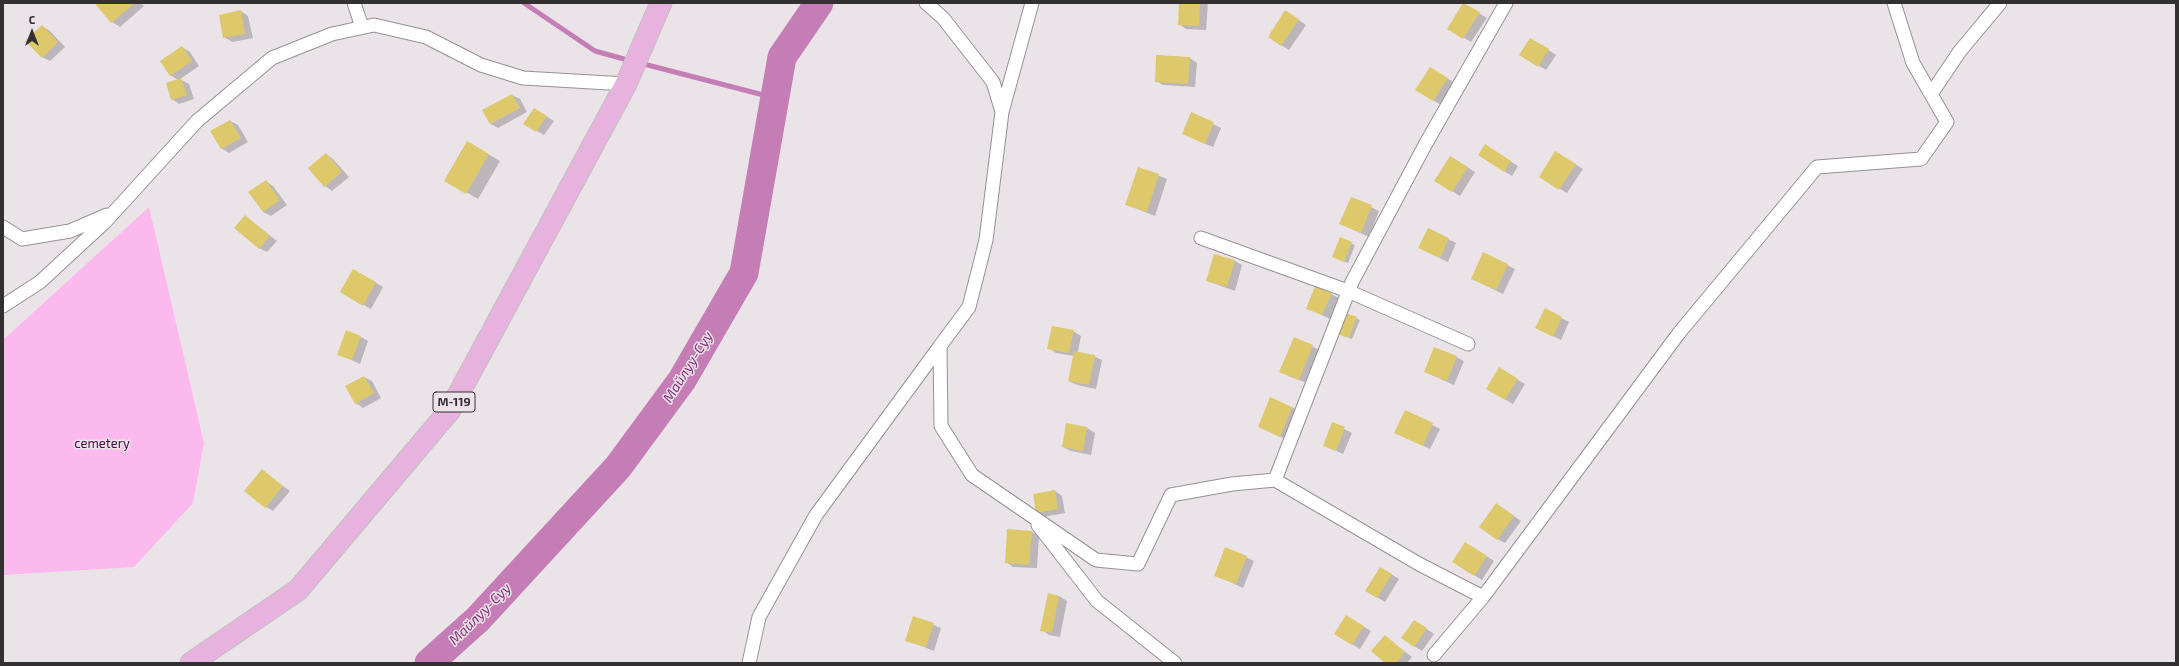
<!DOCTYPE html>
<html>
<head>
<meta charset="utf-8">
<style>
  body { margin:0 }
  #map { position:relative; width:2179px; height:666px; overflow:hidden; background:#eae4e9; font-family:"Exo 2",sans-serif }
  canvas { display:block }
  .frame { position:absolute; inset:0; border:4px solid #333032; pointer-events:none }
  .north { position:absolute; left:12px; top:12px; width:40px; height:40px; -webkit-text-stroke:3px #eae4e9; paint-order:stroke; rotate:0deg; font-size:11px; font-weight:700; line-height:16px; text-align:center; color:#333032 }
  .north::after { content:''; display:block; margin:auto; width:14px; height:18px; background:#333032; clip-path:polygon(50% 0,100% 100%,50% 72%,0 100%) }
</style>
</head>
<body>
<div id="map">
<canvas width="2179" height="666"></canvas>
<div class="frame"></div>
<div class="north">С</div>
</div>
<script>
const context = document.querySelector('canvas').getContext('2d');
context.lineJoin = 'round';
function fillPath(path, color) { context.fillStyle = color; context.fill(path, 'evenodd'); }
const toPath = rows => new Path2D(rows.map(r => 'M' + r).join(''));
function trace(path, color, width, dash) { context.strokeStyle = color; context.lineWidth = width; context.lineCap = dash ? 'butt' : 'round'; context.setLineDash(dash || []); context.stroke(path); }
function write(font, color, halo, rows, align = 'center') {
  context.font = font + ' "Exo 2",sans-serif'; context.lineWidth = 3; context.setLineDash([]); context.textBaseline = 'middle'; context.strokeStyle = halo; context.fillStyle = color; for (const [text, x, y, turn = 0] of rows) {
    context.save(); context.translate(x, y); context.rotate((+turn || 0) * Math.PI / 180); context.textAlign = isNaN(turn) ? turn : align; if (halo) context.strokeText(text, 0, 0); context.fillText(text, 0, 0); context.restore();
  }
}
const green = toPath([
  [149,207,204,443,193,503,134,567,3,575,3,340]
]);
const shadow = toPath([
  [100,3,141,3,144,6,120,27,112,22,97,5],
  [1180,3,1208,3,1206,30,1186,29,1179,24],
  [1464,4,1487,18,1471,42,1448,28],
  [241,11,248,16,253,38,232,42,224,37],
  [1293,16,1306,25,1289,50,1269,37],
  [42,26,50,31,65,47,50,61,42,57],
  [1538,43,1556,55,1546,70,1521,55],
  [182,47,190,52,199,66,180,79,189,84,194,99,179,104,172,99,178,80,170,75],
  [1190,58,1197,63,1195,87,1163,85,1156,81],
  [1430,68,1455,83,1441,105,1417,90],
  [512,95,520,99,527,112,498,128,491,124,483,110],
  [534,109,554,121,544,135,525,124],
  [1191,113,1221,128,1213,147,1183,134],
  [230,121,238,125,248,142,229,153,221,148],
  [467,142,500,161,478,199,445,180],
  [1492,150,1518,166,1512,176,1504,171],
  [326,154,333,159,349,177,332,191,325,186],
  [1451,157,1475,172,1460,196,1436,181],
  [1563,157,1583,169,1567,193,1540,177],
  [1139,168,1167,179,1155,216,1127,205],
  [266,181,273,186,287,205,271,216,263,212],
  [1351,198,1379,211,1369,237,1341,224],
  [245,216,277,241,267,252,259,248],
  [1428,229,1456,243,1448,262,1427,252],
  [1341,239,1355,245,1348,263,1337,259],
  [1235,261,1242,265,1235,291,1207,281],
  [1507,265,1515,269,1503,294,1480,283],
  [354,270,383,287,371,309,341,292],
  [1331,294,1339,298,1330,319,1307,308],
  [1546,310,1569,322,1561,340,1544,332],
  [1347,314,1360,320,1352,339,1343,336],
  [1073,331,1081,336,1078,352,1094,356,1102,360,1096,389,1077,385,1069,381,1074,356,1056,353,1049,348],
  [361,337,368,341,360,364,338,354],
  [1294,339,1320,350,1307,383,1288,376],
  [1456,357,1464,361,1454,385,1425,372],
  [1499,369,1525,384,1513,404,1487,389],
  [364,377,372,381,381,398,363,408,356,403],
  [1292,407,1299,412,1288,440,1259,427],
  [1405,411,1440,429,1430,449,1403,436],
  [1333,423,1352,433,1343,454,1324,445],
  [1067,425,1087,428,1095,433,1091,455,1071,451,1063,447],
  [262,471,290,491,273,511,266,507],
  [1055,491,1062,496,1065,513,1044,517,1037,512],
  [1504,509,1521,521,1505,543,1497,539],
  [1032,532,1039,536,1037,568,1013,567,1006,562],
  [1473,547,1494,561,1482,580,1453,562],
  [1246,557,1254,561,1243,588,1215,575],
  [1381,568,1399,579,1385,602,1367,591],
  [1048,595,1059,596,1067,601,1060,637,1049,635,1042,630],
  [1346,616,1371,631,1360,649,1336,634],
  [913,617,941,628,934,651,906,640],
  [1421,625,1434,634,1422,651,1402,638],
  [1385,636,1412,657,1407,663,1386,663]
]);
const stream = toPath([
  [524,3,595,51,631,61],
  [640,63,775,98]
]);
const river = toPath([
  [429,663,478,619,618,467,682,380,744,273,782,57,819,3]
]);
const building = toPath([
  [98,3,135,3,111,23,96,5],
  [1179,3,1200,3,1199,26,1178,25],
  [1463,3,1480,12,1463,39,1447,29],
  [241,10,245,34,223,38,219,15],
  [1285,10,1299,19,1281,46,1268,37],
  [42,25,58,42,42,58,25,41],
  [1530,38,1549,49,1538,67,1519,55],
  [182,46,192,61,170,76,160,61],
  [1156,55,1190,57,1188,84,1155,82],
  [1430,67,1448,78,1433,101,1415,90],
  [181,78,187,95,171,100,166,83],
  [512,94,520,108,490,124,482,110],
  [534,108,547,116,536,132,523,124],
  [1191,112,1214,122,1205,144,1182,134],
  [230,120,241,138,221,149,210,131],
  [467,141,489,154,466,194,444,181],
  [1485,144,1511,161,1504,172,1478,155],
  [1555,151,1576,164,1559,190,1539,177],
  [326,153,342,172,324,187,308,168],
  [1450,156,1468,167,1452,192,1434,181],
  [1138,167,1159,174,1147,212,1125,205],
  [266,180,280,200,263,212,248,192],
  [1351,197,1372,205,1361,233,1339,224],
  [245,215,270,236,259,249,234,228],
  [1428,228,1449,238,1440,258,1418,248],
  [1340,237,1352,242,1344,262,1332,257],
  [1483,252,1508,264,1496,290,1471,279],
  [1214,254,1235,260,1227,287,1206,281],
  [353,269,376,282,363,306,340,292],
  [1315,286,1332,293,1322,315,1306,309],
  [1545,308,1562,317,1553,337,1535,328],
  [1346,313,1357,317,1349,338,1338,334],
  [1052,326,1074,330,1069,353,1047,349],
  [346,330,361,336,352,360,337,355],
  [1294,337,1313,345,1299,380,1279,372],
  [1434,347,1457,356,1447,381,1424,372],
  [1074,351,1095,355,1089,385,1068,381],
  [1499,367,1518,379,1505,400,1486,389],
  [364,376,374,393,355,404,345,386],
  [1270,397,1292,407,1280,437,1258,427],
  [1405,410,1433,423,1423,446,1394,433],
  [1332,422,1345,427,1336,451,1323,446],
  [1066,423,1087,427,1083,451,1062,447],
  [262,469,283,486,265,508,244,491],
  [1055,490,1058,509,1036,513,1033,494],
  [1496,503,1514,516,1497,540,1479,527],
  [1007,529,1032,531,1029,565,1005,563],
  [1465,542,1487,556,1474,576,1452,562],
  [1225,547,1247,556,1236,584,1214,576],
  [1380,567,1392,574,1377,598,1365,591],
  [1048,593,1059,596,1052,633,1040,631],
  [1346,615,1364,626,1352,645,1334,634],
  [913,616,934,623,926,647,905,641],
  [1414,620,1427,628,1414,647,1401,638],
  [1385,635,1405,652,1396,663,1385,663,1371,651]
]);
const street = toPath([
  [354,3,362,27],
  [926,3,943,18,993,82,1002,112,986,240,969,307,940,346,941,426,972,475,1096,560,1138,564,1171,495,1232,484,1275,480,1419,564,1483,597],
  [1931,94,1960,51,2000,3],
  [1002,112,1032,3],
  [3,227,22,239,70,231,107,215],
  [1201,238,1348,291,1468,344],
  [3,306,40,282,105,222,197,121,272,58,332,34,374,25,426,37,481,65,523,78,626,84],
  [1275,480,1352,282,1425,145,1506,3],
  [1038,525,1097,601,1175,663],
  [1434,655,1483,597,1679,333,1817,167,1921,159,1947,122,1913,63,1894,3],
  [749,663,759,617,816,515,940,346]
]);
const primary = toPath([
  [191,663,298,590,450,410,626,84,661,3]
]);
const shields = [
  [454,402,42]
];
const shieldNames = [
  ["М-119",454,402]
];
const parkNames = [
  ["cemetery",102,444]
];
const waterNames = [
  ["Майлуу-Суу",688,367,-58],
  ["Майлуу-Суу",480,614,-45]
];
fillPath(green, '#fcb9ee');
fillPath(shadow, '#0003');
trace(stream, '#c57db6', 5);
trace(river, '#c57db6', 29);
fillPath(building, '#dec86c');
trace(street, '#969195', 15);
trace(primary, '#c2c1c2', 23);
trace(street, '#fff', 13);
trace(primary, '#e7b2dd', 21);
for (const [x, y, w] of shields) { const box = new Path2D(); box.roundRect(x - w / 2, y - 10, w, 20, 3); context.fillStyle = '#eae4e9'; context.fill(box); trace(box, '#333032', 1); }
write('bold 12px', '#333032', null, shieldNames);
write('13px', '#490741', '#eae4e9', parkNames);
write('italic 14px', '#853078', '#eae4e9', waterNames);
</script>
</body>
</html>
